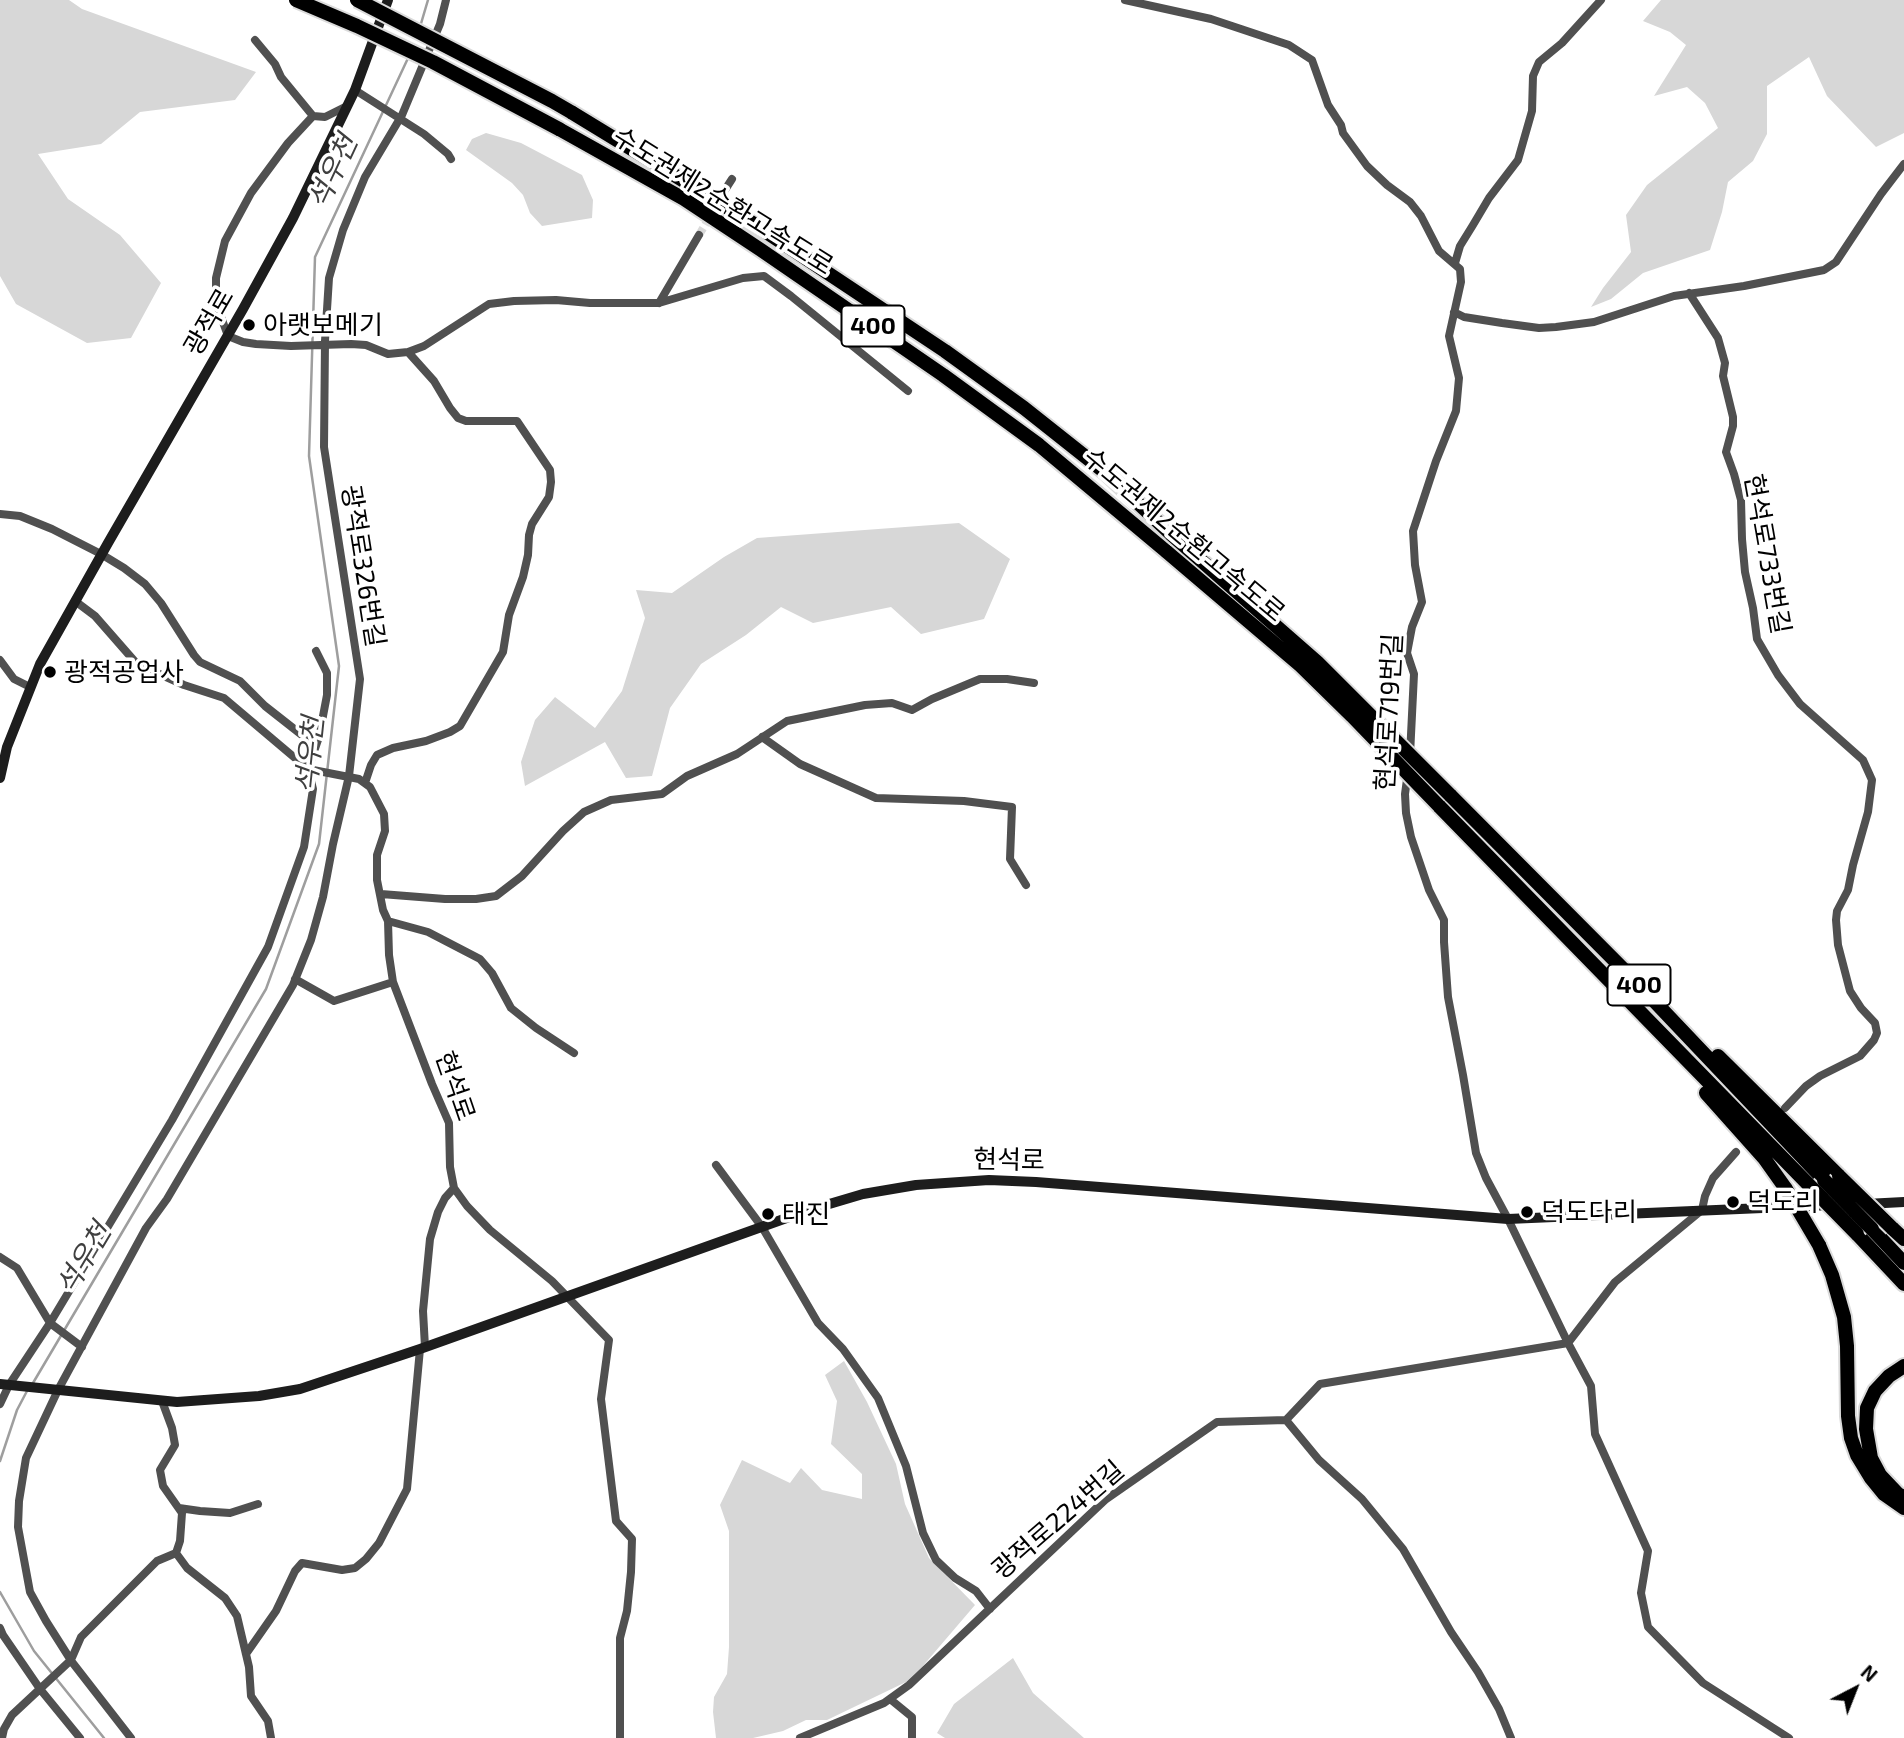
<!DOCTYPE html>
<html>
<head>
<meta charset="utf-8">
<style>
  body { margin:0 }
  #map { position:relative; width:1904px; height:1738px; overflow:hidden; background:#fff; font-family:"Exo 2",sans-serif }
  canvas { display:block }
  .north { position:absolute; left:1820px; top:1654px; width:70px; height:70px; -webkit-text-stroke:5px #fff; paint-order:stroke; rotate:42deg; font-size:19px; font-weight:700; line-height:28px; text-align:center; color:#000 }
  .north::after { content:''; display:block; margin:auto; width:24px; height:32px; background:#000; clip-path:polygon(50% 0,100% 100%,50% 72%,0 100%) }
</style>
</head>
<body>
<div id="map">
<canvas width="1904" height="1738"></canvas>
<div class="north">N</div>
</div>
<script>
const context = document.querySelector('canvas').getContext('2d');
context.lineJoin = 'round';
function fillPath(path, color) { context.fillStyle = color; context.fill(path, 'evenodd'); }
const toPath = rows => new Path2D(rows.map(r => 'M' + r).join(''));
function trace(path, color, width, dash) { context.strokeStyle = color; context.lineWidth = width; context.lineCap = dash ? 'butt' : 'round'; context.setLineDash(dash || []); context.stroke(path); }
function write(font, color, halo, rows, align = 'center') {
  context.font = font + ' "Exo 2","Noto Sans KR",sans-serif'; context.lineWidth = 7; context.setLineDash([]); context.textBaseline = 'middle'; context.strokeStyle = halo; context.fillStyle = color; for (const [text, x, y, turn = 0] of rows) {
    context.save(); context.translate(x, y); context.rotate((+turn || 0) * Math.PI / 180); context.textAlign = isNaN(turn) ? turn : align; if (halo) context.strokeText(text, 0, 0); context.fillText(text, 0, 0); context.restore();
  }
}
const green = toPath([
  [0,0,69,0,82,9,256,72,235,100,140,112,101,144,38,154,68,199,120,235,161,283,131,338,87,343,16,304,0,276],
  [1661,0,1904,0,1904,133,1876,147,1827,96,1809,57,1767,86,1767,134,1753,161,1728,182,1722,212,1710,250,1643,273,1611,299,1591,307,1603,288,1631,252,1626,215,1647,185,1718,128,1705,103,1687,87,1654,96,1686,45,1670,32,1643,21],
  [486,133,521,143,582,175,593,200,592,218,542,226,530,213,523,195,512,183,466,150,472,139],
  [959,523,1010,559,984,619,921,634,891,607,813,623,781,607,746,635,701,664,670,708,652,776,626,778,605,742,525,786,521,762,535,720,555,697,595,728,622,691,645,618,636,590,672,593,724,557,757,538],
  [844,1361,867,1402,896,1464,905,1504,929,1558,975,1605,922,1667,906,1682,827,1720,806,1720,783,1731,753,1738,716,1738,713,1712,714,1697,727,1674,729,1647,729,1531,720,1505,742,1460,790,1483,801,1468,822,1490,862,1499,862,1474,831,1444,837,1401,825,1375],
  [1013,1658,1033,1693,1084,1738,945,1738,937,1733,954,1704]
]);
const stream = toPath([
  [420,27,428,0],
  [33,1383,266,989,319,844,339,666,309,456,315,257,409,56],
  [0,1461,17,1410,27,1391],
  [0,1592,34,1651,104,1738]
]);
const streetTunnel = toPath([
  [699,235,712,213]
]);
const street = toPath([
  [1125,0,1211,19,1289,45,1312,60,1328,105,1341,125,1343,133,1367,166,1387,185,1410,202,1421,216,1439,251,1460,269,1461,282,1449,336,1459,378,1456,411,1436,461,1413,531,1415,565,1422,602,1412,627,1407,653,1414,674,1410,755],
  [255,40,275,64,281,77,313,116,325,117,347,106],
  [355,90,424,134,448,154,451,159],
  [313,116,288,143,251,193,225,241,216,278,216,303,228,336,243,342,256,344,291,346,351,344,366,345,388,354,408,352,434,381,450,408,458,418,466,421,517,421,550,470,551,482,549,497,532,524,529,535,528,555,523,577,509,615,503,652,460,726,450,732,426,741,393,748,377,755,371,765,365,783],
  [723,193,732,179],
  [1455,263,1460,246,1473,225,1489,198,1518,160,1532,111,1533,76,1539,62,1562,43,1601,0],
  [1689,293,1718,338,1725,363,1723,376,1733,417,1733,426,1726,452,1734,474,1741,500,1742,539,1745,572,1753,608,1757,639,1778,675,1800,704,1863,760,1872,780,1868,812,1853,865,1848,890,1837,911,1836,920,1838,945,1850,991,1861,1008,1875,1023,1877,1033,1874,1040,1860,1056,1820,1076,1806,1086,1785,1108],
  [659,303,699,235],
  [1454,312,1464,317,1502,323,1539,328,1556,327,1594,322,1674,296,1744,286,1824,270,1836,262,1881,194,1904,164],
  [408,352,424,346,489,304,514,301,556,300,590,303,659,303,743,278,764,276,791,296,908,391],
  [0,514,20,516,52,529,101,554,124,568,145,584,161,603,194,655,200,662,240,681,265,706,307,739,314,747],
  [75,601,95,616,137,664,184,685,224,698,308,769,359,779,370,787,384,814,385,831,377,855,377,880,383,910,388,921,428,932,480,959,492,973,511,1008,536,1028,574,1053],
  [0,660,14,679,30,687],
  [762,737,800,764,876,798,964,801,1012,807,1010,859,1026,885],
  [1408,772,1405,794,1406,813,1411,837,1429,890,1444,920,1444,942,1448,997,1463,1075,1476,1153,1486,1178,1508,1219,1568,1343,1591,1386,1595,1434,1648,1551,1641,1593,1648,1627,1703,1683,1789,1738],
  [381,894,445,899,476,899,496,896,522,876,563,831,584,812,611,800,662,794,687,776,737,754,787,721,865,705,892,703,912,710,932,699,980,679,1007,679,1034,683],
  [388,921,389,955,393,982,432,1084,449,1123,450,1167,454,1188,467,1206,490,1230,552,1281,609,1340,601,1399,616,1521,632,1539,631,1572,627,1611,620,1638,620,1738],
  [295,979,334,1001,393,982],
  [716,1165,762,1227,818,1323,843,1349,878,1398,906,1466,923,1533,936,1560,955,1578,976,1591,990,1609],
  [0,1257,17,1268,50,1323,82,1347],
  [425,1347,423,1311,430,1239,438,1212,445,1198,454,1188],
  [162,1401,172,1428,175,1445,160,1470,163,1486,182,1513,180,1541,176,1553,187,1568,225,1598,237,1616,249,1667,251,1696,268,1721,271,1738],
  [0,1404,9,1385,50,1323,172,1120,268,947,304,847,313,789,308,769,319,737,327,695,327,673,316,651],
  [1286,1420,1319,1460,1362,1499,1403,1549,1451,1632,1478,1672,1499,1709,1511,1738],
  [179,1508,200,1511,230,1513,258,1504],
  [0,1628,3,1635,40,1689,80,1738],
  [246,1654,276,1611,295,1571,302,1563,342,1570,355,1568,366,1559,379,1543,407,1489,420,1349],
  [890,1699,912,1717,912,1738],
  [2,1738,4,1729,12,1715,71,1660,81,1637,157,1561,176,1553],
  [131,1738,72,1662,46,1621,30,1592,18,1527,19,1501,26,1458,58,1390,146,1228,167,1199,293,985,311,940,323,897,333,844,349,776,360,679,324,447,325,341,329,278,343,230,365,177,402,115,440,24,446,0],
  [800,1738,884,1703,909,1685,1105,1500,1217,1422,1286,1420,1320,1384,1568,1343,1615,1282,1702,1210,1705,1196,1713,1178,1736,1152]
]);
const secondary = toPath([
  [0,778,7,747,40,664,108,543,243,309,293,218,355,90,388,0],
  [1866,1204,1904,1202],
  [0,1384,177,1402,259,1396,300,1389,420,1349,809,1210,863,1194,916,1185,989,1180,1036,1182,1508,1219,1832,1205]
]);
const highway = toPath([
  [571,112,748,220,945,351,1024,408,1106,473,1172,535],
  [559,129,684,199,761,250,943,375,1039,445,1167,552],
  [1450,795,1638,984,1824,1180],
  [1439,806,1808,1184],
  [1718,1056,1839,1176],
  [1706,1093,1764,1158,1786,1189],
  [1892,1228,1904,1239],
  [1872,1229,1904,1263],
  [1857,1234,1904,1284],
  [1819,1245,1832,1275,1844,1317,1847,1346,1848,1416,1851,1438,1857,1455,1871,1478,1884,1494,1904,1508],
  [1904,1366,1889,1376,1875,1391,1867,1408,1866,1429,1871,1458,1880,1475,1898,1494,1904,1497]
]);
const highwayBridge = toPath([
  [296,0,357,26,433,62,559,129],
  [357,0,552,101,571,112],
  [1172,535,1317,662,1450,795],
  [1167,552,1301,666,1352,716,1439,806],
  [1839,1176,1892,1228],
  [1824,1180,1872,1229],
  [1808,1184,1857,1234],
  [1786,1189,1819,1245]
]);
const markers = [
  [249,325,7,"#000"],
  [50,672,7,"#000"],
  [1733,1202,7,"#000"],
  [1527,1212,7,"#000"],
  [768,1214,7,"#000"]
];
const shields = [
  [873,326,63],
  [1639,985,63]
];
const shieldNames = [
  ["400",873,326],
  ["400",1639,985]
];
const streetNames = [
  ["수도권제2순환고속도로",723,201,32],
  ["광적로",209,322,-60],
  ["수도권제2순환고속도로",1184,535,40],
  ["현석로733번길",1767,554,80],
  ["광적로326번길",363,566,81],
  ["현석로719번길",1389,712,-87],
  ["현석로",455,1086,71],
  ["현석로",1009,1160,1],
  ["광적로224번길",1058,1520,-41]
];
const poiNames = [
  ["아랫보메기",263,325],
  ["광적공업사",64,672],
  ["덕도리",1747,1202],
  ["덕도다리",1541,1212],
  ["태진",782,1214]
];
const waterNames = [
  ["석우천",333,172,-65],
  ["석우천",310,755,-84],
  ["석우천",84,1259,-59]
];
fillPath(green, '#d7d7d7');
trace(stream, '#9e9e9e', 2.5);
trace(streetTunnel, '#d9d9d9', 8, [8, 4]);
trace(highway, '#dbdbdb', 18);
trace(street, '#505050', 8);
trace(secondary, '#1d1d1d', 10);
trace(highway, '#000', 14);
trace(highwayBridge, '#dbdbdb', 18, []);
trace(highwayBridge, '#000', 14);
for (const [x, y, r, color] of markers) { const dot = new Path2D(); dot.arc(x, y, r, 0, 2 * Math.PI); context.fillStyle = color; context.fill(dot); trace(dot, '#fff', 2.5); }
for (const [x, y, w] of shields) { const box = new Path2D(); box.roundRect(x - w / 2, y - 20.5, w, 41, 5); context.fillStyle = '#fff'; context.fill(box); trace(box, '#000', 2); }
write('bold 24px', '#000', null, shieldNames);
write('26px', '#000', '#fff', streetNames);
write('26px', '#000', '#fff', poiNames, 'left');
write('italic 28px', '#3f3f3f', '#fff', waterNames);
</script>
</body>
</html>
